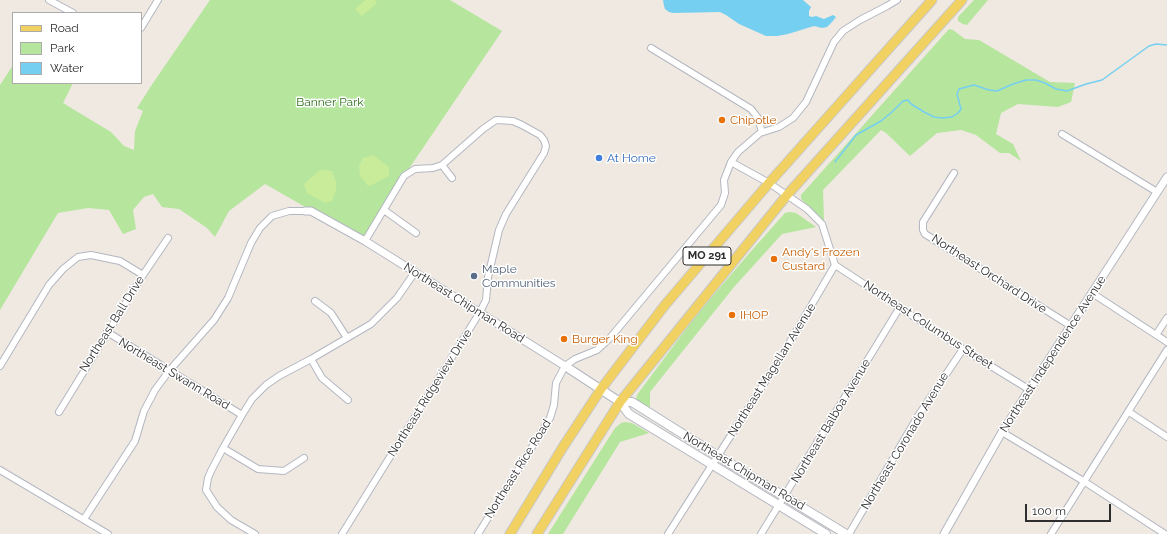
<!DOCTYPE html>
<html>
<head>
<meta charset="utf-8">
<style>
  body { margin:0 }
  #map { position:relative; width:1167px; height:534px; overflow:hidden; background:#efe9e1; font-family:Raleway,sans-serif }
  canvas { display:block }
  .legend { position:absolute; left:12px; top:12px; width:130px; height:72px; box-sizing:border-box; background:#fff; border:1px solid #ababab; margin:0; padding:5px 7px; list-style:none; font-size:12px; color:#2e2e2e }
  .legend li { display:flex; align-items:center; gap:8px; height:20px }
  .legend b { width:20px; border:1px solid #ababab }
  .scale { position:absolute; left:1025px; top:504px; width:86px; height:18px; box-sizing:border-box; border:2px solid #2e2e2e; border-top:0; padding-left:5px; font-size:12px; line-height:14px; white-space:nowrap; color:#2e2e2e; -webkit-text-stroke:3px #fff; paint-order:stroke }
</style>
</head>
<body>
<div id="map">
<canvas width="1167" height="534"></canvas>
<ul class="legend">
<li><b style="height:5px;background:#f2d163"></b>Road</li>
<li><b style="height:11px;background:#b6e59e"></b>Park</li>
<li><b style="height:11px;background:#75cff0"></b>Water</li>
</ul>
<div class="scale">100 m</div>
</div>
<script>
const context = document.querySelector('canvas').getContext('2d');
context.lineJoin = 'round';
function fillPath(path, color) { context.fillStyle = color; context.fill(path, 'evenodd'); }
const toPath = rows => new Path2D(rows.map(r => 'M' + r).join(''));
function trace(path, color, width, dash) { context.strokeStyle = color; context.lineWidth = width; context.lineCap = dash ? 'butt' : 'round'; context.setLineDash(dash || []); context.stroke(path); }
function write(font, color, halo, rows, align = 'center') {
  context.font = font + ' Raleway,sans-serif'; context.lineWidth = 3; context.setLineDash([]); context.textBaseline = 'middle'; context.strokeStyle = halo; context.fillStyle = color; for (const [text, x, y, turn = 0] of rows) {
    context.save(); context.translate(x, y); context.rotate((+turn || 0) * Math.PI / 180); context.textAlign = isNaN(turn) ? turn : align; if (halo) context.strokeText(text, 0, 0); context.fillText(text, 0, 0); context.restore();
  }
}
const green = toPath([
  [210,0,450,0,502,31,404,176,365,241,265,184,229,211,215,237,207,228,179,209,162,207,153,194,144,197,133,210,136,229,123,234,109,210,88,208,58,213,0,310,0,85,13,65,13,83,73,83,63,103,111,132,124,146,134,150,135,131,143,111,137,108,153,83],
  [974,0,988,0,967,25,963,24,958,21,958,17],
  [949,29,953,30,965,39,979,40,1050,82,1075,83,1071,102,1058,107,1018,104,1001,113,996,134,1013,144,1021,161,1009,153,1000,153,976,135,961,130,937,133,910,156,886,133,881,130,823,190,824,221,801,199,801,195],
  [790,212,796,213,816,227,782,234,734,287,650,392,650,412,636,400,637,395,642,388,698,313,753,249,785,213],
  [625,422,632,423,649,433,620,442,563,534,548,534,615,428,621,423]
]);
const pitch = toPath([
  [365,0,375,0,377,3,362,16,355,9],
  [373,155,389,167,389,176,374,184,368,186,360,176,359,166,363,158],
  [320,170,332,171,336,181,336,190,332,201,325,203,307,193,304,184]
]);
const water = toPath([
  [663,0,803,0,811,7,809,11,809,16,812,17,816,16,824,19,833,15,836,17,832,22,827,27,822,28,814,26,788,34,777,36,766,36,739,24,726,15,720,12,673,13,669,12,665,9,664,6]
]);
const stream = toPath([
  [835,162,856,135,881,121,892,112,903,101,908,100,911,104,924,112,934,117,942,118,952,117,958,113,961,109,957,94,959,89,974,85,989,90,997,91,1013,84,1026,80,1036,80,1045,83,1056,89,1067,91,1086,84,1102,80,1149,46,1156,44,1167,45]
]);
const minor = toPath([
  [49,0,73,13],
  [141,28,158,0],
  [651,48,751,109,758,118,762,132],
  [1062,134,1157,192],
  [731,162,769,183,807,209,822,224,835,265,963,349,1030,390],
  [442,165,452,178],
  [954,173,923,222,923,230,925,234,1071,326],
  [384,210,416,233],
  [1092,293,1167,342],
  [315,301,331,313,347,338],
  [107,332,242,415],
  [1156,335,1167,318],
  [311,359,322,378,348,400],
  [0,366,49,285,63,269,78,257,91,255,120,261,143,275],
  [59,412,143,275,168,238],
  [1129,412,1167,437],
  [1002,432,1085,482,1165,534],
  [223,448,258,469,284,471,304,458],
  [0,470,108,534],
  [84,519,135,441,144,411,155,390,169,371,214,320,228,298,251,243,260,228,272,216,289,211,305,211],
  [255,534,231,520,217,507,206,490,208,478,211,471,223,448,242,415,252,399,266,385,279,376,311,359,371,324,397,298,415,272],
  [342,534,480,312,486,300,488,277,499,230,506,214,544,153,546,146,544,140,540,135,522,125,513,121,496,120,483,129,442,165,433,168,415,169,404,176,365,241],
  [478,534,550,418,554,405,556,383,565,366,575,359,597,350,610,338,721,205,725,193,724,180,731,162,738,152,760,133,779,127,793,118,806,102,834,42,843,31,860,20,887,6,897,0],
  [668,534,784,352,835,265],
  [761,534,900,307],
  [849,534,918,416,963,349],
  [1051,534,1167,350]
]);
const tertiary = toPath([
  [305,211,311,211,365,241,565,366],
  [944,534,1002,432,1167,177]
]);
const secondary = toPath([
  [565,366,620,402,629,414,826,534],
  [620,402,632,402,718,456,846,534]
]);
const primary = toPath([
  [510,534,563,447,601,389,665,305,769,183,932,0],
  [537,534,620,402,787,195,962,0]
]);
const markers = [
  [722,120,4,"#e8710a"],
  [599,158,4,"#3f7fe0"],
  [774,259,4,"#e8710a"],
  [474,276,4,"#5c6f8a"],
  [732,315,4,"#e8710a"],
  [564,339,4,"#e8710a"]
];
const shields = [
  [707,256,48]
];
const shieldNames = [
  ["MO 291",707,256]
];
const parkNames = [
  ["Banner Park",330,102]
];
const foodNames = [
  ["Chipotle",730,120],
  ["Andy's Frozen",782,252],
  ["Custard",782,266],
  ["IHOP",740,315],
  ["Burger King",572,339]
];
const shopNames = [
  ["At Home",607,158]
];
const serviceNames = [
  ["Maple",482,269],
  ["Communities",482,283]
];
const streetNames = [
  ["Northeast Orchard Drive",989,274,33],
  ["Northeast Chipman Road",464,303,32],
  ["Northeast Ball Drive",112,324,-58],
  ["Northeast Columbus Street",928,325,33],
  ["Northeast Independence Avenue",1053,354,-57],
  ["Northeast Magellan Avenue",772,370,-58],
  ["Northeast Swann Road",174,374,31],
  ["Northeast Ridgeview Drive",430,393,-58],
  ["Northeast Balboa Avenue",831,421,-59],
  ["Northeast Coronado Avenue",905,441,-59],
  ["Northeast Rice Road",518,469,-58],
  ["Northeast Chipman Road",744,471,31]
];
fillPath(green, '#b6e59e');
fillPath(pitch, '#c9ec9a');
fillPath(water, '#75cff0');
trace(stream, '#75cff0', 1.5);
trace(minor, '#b4b7c1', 8);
trace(tertiary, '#b4b7c1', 9);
trace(secondary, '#b4b7c1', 10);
trace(primary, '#c9c9c9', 11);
trace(minor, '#fff', 6);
trace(tertiary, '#fff', 7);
trace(secondary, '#fff', 8);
trace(primary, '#f2d163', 9);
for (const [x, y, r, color] of markers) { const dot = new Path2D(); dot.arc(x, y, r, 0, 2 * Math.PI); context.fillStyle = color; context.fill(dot); trace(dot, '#fff', 1.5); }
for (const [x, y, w] of shields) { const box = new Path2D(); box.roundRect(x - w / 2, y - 9, w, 18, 3); context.fillStyle = '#fff'; context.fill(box); trace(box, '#2e2e2e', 1); }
write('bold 11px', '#2e2e2e', null, shieldNames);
write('12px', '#2c6e1b', '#fff', parkNames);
write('12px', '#c56008', '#fff', foodNames, 'left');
write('12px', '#366cbe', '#fff', shopNames, 'left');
write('12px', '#4e5e75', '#fff', serviceNames, 'left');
write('12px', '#2e2e2e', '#fff', streetNames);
</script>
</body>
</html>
